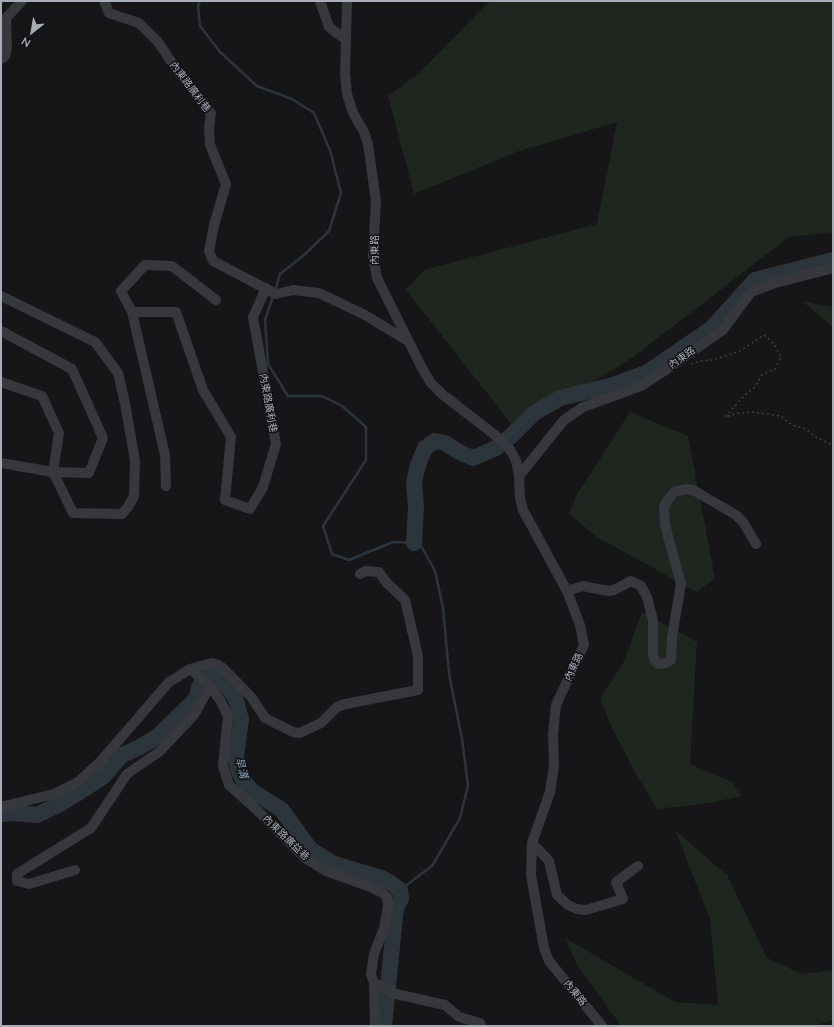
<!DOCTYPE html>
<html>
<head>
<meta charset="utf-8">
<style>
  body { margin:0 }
  #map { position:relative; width:834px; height:1027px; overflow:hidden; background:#161618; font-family:Mulish,sans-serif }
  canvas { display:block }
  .frame { position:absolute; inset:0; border:2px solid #a8adb8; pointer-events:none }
  .north { position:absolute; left:12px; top:12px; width:40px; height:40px; -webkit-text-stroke:3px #111113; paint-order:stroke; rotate:211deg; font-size:11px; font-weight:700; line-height:16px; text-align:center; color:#a8adb8 }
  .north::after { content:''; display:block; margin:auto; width:14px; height:18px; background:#a8adb8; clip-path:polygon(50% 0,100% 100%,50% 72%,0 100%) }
</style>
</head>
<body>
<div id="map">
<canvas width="834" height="1027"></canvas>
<div class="frame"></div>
<div class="north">N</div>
</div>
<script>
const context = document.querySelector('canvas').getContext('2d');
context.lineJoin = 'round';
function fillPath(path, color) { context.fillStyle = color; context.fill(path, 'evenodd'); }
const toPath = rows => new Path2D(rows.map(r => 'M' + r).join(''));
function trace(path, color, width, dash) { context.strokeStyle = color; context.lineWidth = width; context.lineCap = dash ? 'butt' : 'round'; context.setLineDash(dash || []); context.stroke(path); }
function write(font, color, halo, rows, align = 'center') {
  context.font = font + ' Mulish,"Noto Sans TC",sans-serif'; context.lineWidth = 3; context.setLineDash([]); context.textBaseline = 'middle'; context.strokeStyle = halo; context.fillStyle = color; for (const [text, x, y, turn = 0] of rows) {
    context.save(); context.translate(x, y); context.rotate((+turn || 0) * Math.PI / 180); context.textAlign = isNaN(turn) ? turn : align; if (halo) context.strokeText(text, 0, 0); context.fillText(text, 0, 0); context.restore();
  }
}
const green = toPath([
  [490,1,833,1,833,232,789,237,636,355,516,430,406,290,424,270,597,224,617,122,516,152,414,194,388,96,417,75],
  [802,301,833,307,833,327],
  [630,412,688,436,715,578,697,592,597,537,569,514,576,496],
  [642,612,697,642,690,764,732,782,741,796,710,803,657,809,635,772,612,728,600,699,624,661],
  [675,830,727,875,767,958,802,974,833,970,833,1020,813,1026,621,1026,577,965,565,938,675,1002,718,1005,710,919]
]);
const stream = toPath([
  [200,1,198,6,200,26,220,52,257,86,292,99,314,113,330,150,341,193,329,231,303,256,280,274,275,291],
  [273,296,265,320,268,364,288,396,322,396,342,406,366,427,366,460,323,526,332,554,349,560,393,542,414,543,421,546,435,571,443,608,449,674,462,739,468,786,460,818,432,866,400,890]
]);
const river = toPath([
  [414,543,416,507,414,482,418,465,425,448,435,441,445,443,459,452,473,458,496,448,510,437,534,413,560,398,610,386,646,373,712,328,755,280,833,260],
  [1,814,13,813,37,815,62,803,103,777,122,755,138,748,157,737,197,698,199,687,207,675,215,676,222,681,235,697,241,719,236,757,238,770,244,782,253,792,281,809,310,849,334,864,381,878,391,883,400,890,401,899,396,907,384,1026]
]);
const path = toPath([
  [691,364,699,361,713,360,740,351,764,335,774,344,781,357,775,369,762,375,755,387,744,396,725,417,739,413,753,412,781,416,792,425,806,429,817,438,830,444,833,443]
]);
const minor = toPath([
  [104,1,109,13,139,23,158,42,177,70,211,113,209,127,210,145,226,184,214,225,209,251,213,261,276,294,293,290,319,293,365,315,408,341],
  [320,1,329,27,346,40],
  [347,1,345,74,347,94,353,113,364,132,368,144,376,201,373,255,377,278,422,368,431,383,442,394,500,439,511,451,516,461,519,476,520,498,523,510,567,591,580,625,584,645,556,705,553,734,554,766,550,792,532,843,531,875,544,948,549,961,602,1026],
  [1,59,5,56,7,48,6,18,22,1],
  [1,296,95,342,118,373,125,403,135,461,134,496,128,507,122,514,73,513,53,472,59,433,42,396,1,382],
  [132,312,121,291,145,265,172,266,216,300],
  [1,331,72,369,103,438,89,473,53,472,1,463],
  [519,476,564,420,583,407,641,386,667,369,723,330,751,292,775,283,833,268],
  [166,486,165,455,132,312,176,312,203,390,231,437,225,500,250,509,263,487,276,444,253,317,266,288],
  [567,591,583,586,608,591,614,590,631,581,641,586,647,597,653,621,653,655,656,662,658,664,666,663,671,660,672,637,681,584,665,525,664,508,667,501,674,492,686,489,693,490,736,515,743,522,756,544],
  [190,669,212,663,218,665,223,668,252,698,265,718,293,732,300,733,321,723,337,707,345,704,418,690,418,656,405,600,386,582,379,572,366,571,360,574],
  [1,807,54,794,78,782,100,762,169,682,190,669,210,686,220,700,228,716,223,766,229,785,257,810,305,858,326,871,368,886,381,892,387,897,388,906,384,928,374,954,371,974,374,983,396,994,445,1005,459,1017,480,1023,481,1026],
  [532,843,549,861,557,895,568,905,577,909,586,910,623,899,616,882,638,866],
  [75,870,29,884,17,881,17,874,91,828,127,774,159,752,194,715,210,686],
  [374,983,375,1026]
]);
const streetNames = [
  ["內東路廣利巷",190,87,53],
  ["內東路",375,250,-90],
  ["內東路",682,358,-35],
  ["內東路廣利巷",268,403,80],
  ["內東路",574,667,-65],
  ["內東路廣益巷",286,838,44],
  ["內東路",575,993,51]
];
const waterNames = [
  ["旱溝",241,768,75]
];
fillPath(green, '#1e261f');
trace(stream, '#2c353c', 2.5);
trace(river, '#2c353c', 16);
trace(path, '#3d3f44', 1.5, [2, 3]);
trace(minor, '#37383d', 10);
write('10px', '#a8adb8', '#111113', streetNames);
write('italic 11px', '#7f9bb3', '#111113', waterNames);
</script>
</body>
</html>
